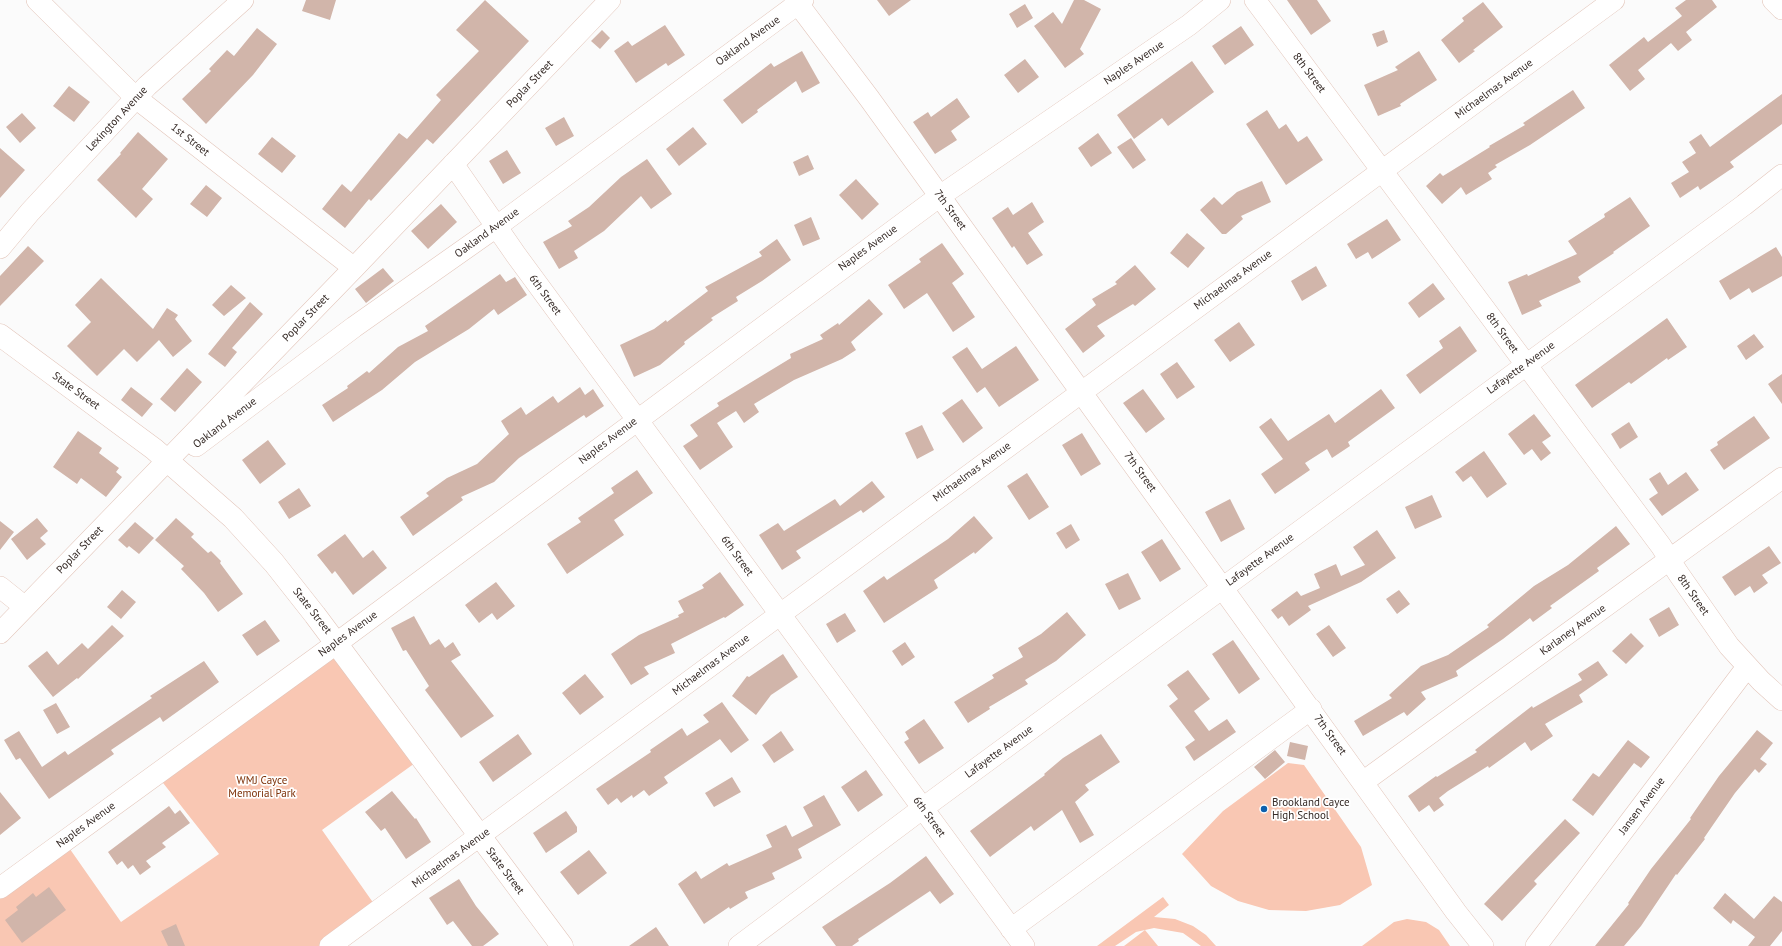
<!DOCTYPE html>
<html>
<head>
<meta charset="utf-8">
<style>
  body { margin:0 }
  canvas { display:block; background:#fbfbfb }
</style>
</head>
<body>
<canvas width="1782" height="946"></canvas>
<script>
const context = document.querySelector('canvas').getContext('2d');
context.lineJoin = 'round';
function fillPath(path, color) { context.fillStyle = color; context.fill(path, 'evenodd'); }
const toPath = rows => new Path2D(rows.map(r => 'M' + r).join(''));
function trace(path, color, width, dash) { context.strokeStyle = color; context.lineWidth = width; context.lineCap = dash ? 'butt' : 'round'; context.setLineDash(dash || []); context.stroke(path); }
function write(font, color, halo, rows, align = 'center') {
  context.font = font + ' "PT Sans",sans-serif'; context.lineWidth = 3.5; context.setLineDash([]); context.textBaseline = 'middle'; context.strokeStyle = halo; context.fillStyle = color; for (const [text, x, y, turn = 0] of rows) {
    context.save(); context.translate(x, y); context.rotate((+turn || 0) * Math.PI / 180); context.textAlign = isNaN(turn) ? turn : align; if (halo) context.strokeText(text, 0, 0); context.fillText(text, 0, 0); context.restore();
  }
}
const green = toPath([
  [337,643,422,758,322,830,379,911,330,946,0,946,0,889,65,842,121,922,219,854,156,774],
  [1288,763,1304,765,1361,847,1372,885,1340,905,1306,911,1269,910,1238,901,1211,886,1182,854,1223,811],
  [1163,897,1169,905,1154,917,1175,919,1193,926,1206,935,1216,946,1201,946,1183,933,1154,928,1136,932,1115,946,1097,946],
  [1407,919,1426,922,1439,930,1450,946,1362,946,1394,922],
  [1145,930,1158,946,1124,946]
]);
const building = toPath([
  [306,0,336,0,330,20,302,11],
  [485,0,529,41,433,144,427,139,371,201,369,199,345,228,322,209,342,184,351,192,399,133,407,139,441,100,436,95,479,51,456,30],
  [877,0,911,0,889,16],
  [1074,0,1084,0,1101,9,1080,49,1084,54,1065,68,1034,26,1053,12,1062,24],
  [1287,0,1317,0,1331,21,1311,35],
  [1686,0,1712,0,1717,7,1686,32,1692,40,1678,51,1671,43,1638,70,1645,79,1630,91,1609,65,1644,37,1648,42,1682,16,1675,8],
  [1483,2,1503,27,1473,50,1475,51,1459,63,1441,40,1464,21,1462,18],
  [1025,4,1033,18,1017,28,1009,14],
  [665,25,685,55,668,66,666,63,636,83,614,51,628,41,632,46],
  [1241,26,1254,45,1225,65,1212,46],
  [257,28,277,44,253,75,206,124,182,99,211,71,209,69,227,50,234,56],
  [602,30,610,38,600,49,591,41],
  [1384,30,1388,42,1377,47,1372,34],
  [802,51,820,83,802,93,796,81,757,110,758,112,742,124,723,100,771,63,774,67],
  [1419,51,1437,80,1400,104,1401,106,1378,116,1364,85,1398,70,1395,67],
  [1025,59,1039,77,1018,93,1004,75],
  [1192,61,1214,92,1168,126,1162,118,1134,139,1117,115],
  [69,86,90,102,74,122,53,106],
  [1573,90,1585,108,1530,145,1495,165,1497,167,1488,173,1492,179,1466,195,1461,187,1442,204,1426,186,1440,173,1443,176,1490,147,1489,146,1525,125,1523,123],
  [1782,94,1782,124,1730,162,1734,167,1700,190,1698,186,1680,198,1671,183,1689,172,1682,162,1696,153,1689,142,1701,134,1710,147],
  [957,98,970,117,951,131,957,140,935,154,913,122,928,112,931,117],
  [1267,110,1279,129,1286,124,1298,142,1307,136,1323,160,1286,185,1246,124],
  [22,113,36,128,20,143,6,127],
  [564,117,574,136,556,146,545,128],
  [693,127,707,144,679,166,666,149],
  [138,132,168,159,142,189,153,199,136,218,97,180,121,154,120,153],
  [1098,133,1112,153,1091,167,1078,148],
  [272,137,296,156,282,173,258,154],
  [1131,138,1146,160,1133,169,1117,147],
  [0,148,25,170,0,198],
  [507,150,521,173,503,184,489,161],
  [808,155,814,169,799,176,793,162],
  [647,159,672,194,651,209,641,196,604,231,574,251,578,258,559,269,543,242,572,226,568,221,589,207,621,177],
  [856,179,879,204,862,220,839,195],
  [1262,181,1271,202,1241,216,1243,219,1226,234,1222,234,1200,210,1214,197,1222,205,1237,192],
  [206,185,222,198,207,217,190,204],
  [1630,197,1650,226,1613,252,1614,253,1578,277,1581,282,1539,301,1542,306,1522,315,1508,282,1527,274,1528,276,1577,254,1568,241,1605,217,1604,214],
  [1032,202,1044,222,1028,233,1043,255,1027,265,1014,246,1012,248,992,218,1008,207,1013,215],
  [441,204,457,222,428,249,411,231],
  [811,217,820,239,803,246,794,225],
  [1387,219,1401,240,1372,259,1368,252,1356,259,1347,244],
  [1187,233,1205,248,1188,268,1170,253],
  [777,239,791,260,762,281,736,297,738,301,711,318,713,320,684,342,685,344,660,365,634,377,620,345,654,329,666,320,667,322,708,291,705,287,762,256,759,252],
  [942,243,964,274,952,283,975,317,953,332,927,293,904,309,888,285,921,262,919,259],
  [28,246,44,261,0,306,0,276],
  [1776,247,1782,257,1782,276,1752,293,1749,288,1730,300,1719,281],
  [1135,265,1156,289,1135,306,1133,304,1097,326,1105,336,1083,353,1065,329,1096,305,1092,299,1117,284,1115,282],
  [1316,266,1327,286,1302,301,1291,281],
  [383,268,394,281,366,303,355,289],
  [500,274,506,282,515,277,527,295,498,315,494,309,469,329,415,362,382,390,333,422,322,405,348,388,347,386,367,371,369,373,398,347,428,331,425,326],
  [101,278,153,329,167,308,178,315,175,319,192,341,173,357,159,340,137,362,124,349,97,376,67,346,91,322,75,305],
  [1433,283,1445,299,1419,318,1408,303],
  [231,285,246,298,224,316,212,305],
  [869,299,883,314,851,342,856,350,842,359,794,380,754,404,759,412,744,423,736,411,717,423,733,447,700,470,683,446,698,436,690,425,719,406,717,403,791,358,790,354,823,339,820,335,838,323,839,325],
  [250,302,263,314,232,348,237,352,225,367,208,354],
  [1667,318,1687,347,1668,360,1667,358,1631,384,1629,382,1592,408,1575,385],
  [1239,322,1255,345,1230,362,1214,340],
  [1460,326,1477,351,1420,394,1406,375,1443,348,1439,341],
  [1754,334,1764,347,1746,360,1737,346],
  [1016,346,1039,380,999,407,985,387,977,393,952,357,967,347,982,369],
  [1177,362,1195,387,1177,399,1160,374],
  [187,368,202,382,175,412,160,399],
  [1782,374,1782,404,1768,384],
  [131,387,153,404,142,417,121,400],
  [580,387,585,395,593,389,604,406,586,418,584,415,519,458,494,482,461,497,463,500,413,536,400,517,429,496,426,493,447,478,477,464,509,434,501,421,521,407,526,415,553,396,558,403],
  [1143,389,1165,419,1146,433,1123,403],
  [1381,389,1395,408,1348,442,1350,446,1332,458,1327,449,1305,463,1310,470,1275,494,1261,474,1283,459,1259,427,1271,418,1288,441,1329,414,1335,423],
  [962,399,983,428,963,443,942,413],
  [1534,414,1551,436,1542,442,1551,453,1541,461,1532,449,1524,455,1508,434],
  [1754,416,1770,438,1724,470,1710,450,1718,445,1717,442],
  [1629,422,1638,437,1620,449,1611,434],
  [922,425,934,450,917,459,905,433],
  [78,431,102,448,99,453,119,468,116,472,122,477,106,497,81,478,77,484,53,467],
  [1082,433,1101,464,1081,476,1062,445],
  [268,440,286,464,260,484,242,460],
  [1484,451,1507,484,1487,498,1471,476,1463,482,1455,472],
  [637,470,653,493,614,520,624,535,567,574,547,544,581,522,578,518,614,493,611,488],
  [1660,472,1668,485,1686,472,1699,490,1662,516,1649,499,1658,493,1649,479],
  [1027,473,1049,507,1029,520,1007,486],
  [872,481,885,497,863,513,861,510,796,551,801,558,782,570,759,535,778,523,784,531,835,499,840,506],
  [299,488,311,506,289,519,278,502],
  [1432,495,1442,517,1415,529,1405,507],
  [1230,499,1245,529,1221,542,1205,512],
  [974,516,993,538,975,554,974,552,934,580,938,588,884,623,863,591,884,576,887,580,948,539],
  [37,518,48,531,40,538,46,544,27,560,11,539],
  [176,518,194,534,191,537,208,553,211,551,221,561,220,563,243,594,218,612,204,593,181,569,184,566,155,540],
  [0,521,14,532,0,550],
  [135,522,154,538,139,554,129,546,127,548,118,540],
  [1071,524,1080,540,1066,549,1056,533],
  [1616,526,1630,544,1597,568,1599,571,1550,606,1552,608,1533,622,1530,618,1503,639,1456,671,1458,676,1421,692,1426,699,1407,716,1404,712,1363,736,1354,721,1392,698,1389,695,1421,666,1448,655,1489,627,1487,625,1534,586,1568,565],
  [1377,530,1396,558,1361,582,1308,606,1311,610,1289,626,1282,616,1278,619,1271,610,1297,591,1301,596,1320,588,1314,574,1336,564,1341,576,1365,565,1353,547],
  [345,534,363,558,373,550,387,568,353,595,335,571,332,574,317,555],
  [1162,539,1181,569,1160,582,1141,552],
  [1769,546,1781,563,1762,575,1768,583,1754,593,1750,586,1735,596,1722,577],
  [720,572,744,605,725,618,724,617,671,644,675,653,644,667,649,674,631,685,611,654,639,635,679,617,678,615,684,612,678,601,704,588,702,585],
  [1128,573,1141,599,1119,610,1105,584],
  [496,582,515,606,497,620,492,613,479,623,465,605],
  [122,590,136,602,121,619,107,607],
  [1399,590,1410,604,1397,614,1386,599],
  [1669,607,1679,625,1659,637,1649,619],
  [1067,612,1086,635,1056,661,1025,680,1028,684,989,707,990,709,968,723,954,702,994,678,992,675,1023,657,1018,648,1041,634],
  [845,613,856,631,837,643,826,624],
  [414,616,430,645,439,639,445,648,453,642,461,655,451,661,494,716,461,738,425,690,429,686,406,650,403,651,391,628],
  [265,620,280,641,257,656,242,635],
  [112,625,124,636,78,679,77,678,53,697,28,666,47,651,58,665,82,643,88,649],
  [1329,625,1346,648,1333,657,1316,634],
  [1631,633,1644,646,1626,664,1612,651],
  [1233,640,1260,679,1239,694,1212,654],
  [905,642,915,657,902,666,892,651],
  [783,654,798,677,771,695,756,715,732,696,747,676,749,677],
  [204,661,219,682,163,722,160,717,111,750,114,754,49,799,20,758,16,760,4,740,19,731,42,767,65,751,68,755,152,698,150,696],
  [1598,661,1608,675,1579,695,1583,702,1545,724,1553,736,1531,751,1525,742,1489,768,1488,766,1448,791,1439,798,1444,805,1434,812,1429,805,1419,812,1408,796,1436,776,1437,777,1477,752,1475,750,1532,706,1533,708,1582,680,1578,674],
  [1188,670,1210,699,1194,711,1209,731,1227,719,1236,732,1194,761,1185,747,1195,740,1169,706,1178,699,1167,685],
  [585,674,604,697,580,715,562,693],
  [722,702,749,740,731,753,720,739,664,777,668,783,649,796,644,790,633,798,632,795,621,803,617,798,608,805,596,789,651,752,650,750,682,728,687,736,709,722,703,715],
  [56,703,70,727,57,734,43,710],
  [924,719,944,748,919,764,904,742,909,739,905,732],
  [1757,730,1773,743,1760,759,1767,764,1759,773,1755,769,1735,793,1704,838,1705,839,1677,875,1676,874,1641,926,1624,946,1595,946,1629,904,1628,903,1651,869,1691,819,1690,818,1719,776],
  [781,731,794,750,774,763,762,745],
  [518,734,532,754,493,782,479,762],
  [1101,734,1120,762,1085,785,1089,790,1075,802,1094,835,1080,843,1062,810,1034,831,1031,826,990,857,970,831,1045,775,1044,774,1063,758],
  [1628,740,1650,757,1641,768,1634,763,1593,816,1572,800,1593,773,1599,777],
  [1290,742,1308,746,1305,760,1287,756],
  [1275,750,1285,762,1265,779,1254,767],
  [866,770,883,795,858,812,841,787],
  [732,777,741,792,714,807,705,793],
  [392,791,415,819,416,818,431,842,406,859,385,828,381,831,365,812],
  [0,792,21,818,0,835],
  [824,795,841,825,798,849,802,858,772,873,775,879,745,892,748,898,730,909,729,907,704,924,678,884,696,871,701,879,727,863,729,866,772,847,766,835,786,825,792,837,813,826,803,807],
  [169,806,175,814,180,810,190,823,162,843,166,847,146,861,151,867,140,875,133,865,128,869,122,861,117,865,108,852],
  [566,811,577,827,577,832,546,853,533,833],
  [1565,819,1580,833,1534,881,1537,884,1502,921,1484,904],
  [589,850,607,873,578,895,560,872],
  [926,856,954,894,940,904,930,891,858,939,859,941,852,946,836,946,822,927,890,883],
  [459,879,476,906,499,934,483,946,472,946,453,921,447,925,429,898],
  [49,887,66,910,22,943,5,920,18,910,16,907,33,893,36,897],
  [1725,893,1754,919,1774,896,1782,902,1782,931,1770,946,1748,946,1755,937,1733,920,1731,924,1713,908],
  [176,924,185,946,168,946,161,931],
  [656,927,669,946,629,946]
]);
const minor = toPath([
  [37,0,136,98,354,268],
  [795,0,869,98,1456,912,1483,946],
  [1255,0,1661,546,1678,573,1729,646,1761,681,1782,700],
  [1773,0,1782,9],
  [453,164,516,255,1024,946],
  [0,248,30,212,147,86,243,0],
  [196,446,354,327,496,227,803,0],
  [0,587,25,607],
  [0,633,354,268,610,0],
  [1363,782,1782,478],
  [0,888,337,643,940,196,1189,25,1220,0],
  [1011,929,1311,709],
  [330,946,1614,0],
  [739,946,923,808,1744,205,1782,175],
  [1536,946,1747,667]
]);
const major = toPath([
  [0,335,154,449,233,518,274,563,315,615,562,946]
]);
const markers = [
  [1264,809,4,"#0d60ae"]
];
const streetNames = [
  ["Oakland Avenue",748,41,-36],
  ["Naples Avenue",1134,63,-34],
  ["8th Street",1309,73,53],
  ["Poplar Street",530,84,-46],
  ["Michaelmas Avenue",1494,89,-36],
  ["Lexington Avenue",117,119,-47],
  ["1st Street",190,140,38],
  ["7th Street",950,210,54],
  ["Oakland Avenue",487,233,-36],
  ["Naples Avenue",868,248,-36],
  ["Michaelmas Avenue",1233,280,-36],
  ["6th Street",545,295,54],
  ["Poplar Street",306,318,-46],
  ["8th Street",1502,333,54],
  ["Lafayette Avenue",1521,368,-36],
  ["State Street",76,391,36],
  ["Oakland Avenue",225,423,-37],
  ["Naples Avenue",608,441,-37],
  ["Michaelmas Avenue",972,472,-36],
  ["7th Street",1140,472,54],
  ["Poplar Street",80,550,-46],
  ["6th Street",737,556,54],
  ["Lafayette Avenue",1260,560,-36],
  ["8th Street",1693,595,55],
  ["State Street",312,611,52],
  ["Karlaney Avenue",1573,630,-36],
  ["Naples Avenue",348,634,-36],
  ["Michaelmas Avenue",711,665,-37],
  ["7th Street",1330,735,54],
  ["Lafayette Avenue",999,752,-36],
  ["Jansen Avenue",1642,806,-53],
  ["6th Street",929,817,54],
  ["Naples Avenue",86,825,-36],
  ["Michaelmas Avenue",451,858,-36],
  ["State Street",505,871,53]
];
const parkNames = [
  ["WMJ Cayce",262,781],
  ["Memorial Park",262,794]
];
const poiNames = [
  ["Brookland Cayce",1272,803],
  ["High School",1272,816]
];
fillPath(green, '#f9c7b3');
fillPath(building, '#d1b5aa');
trace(minor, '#e3c6bb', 22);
trace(major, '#e3c6bb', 23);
trace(minor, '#fff', 21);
trace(major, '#fff', 22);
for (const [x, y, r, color] of markers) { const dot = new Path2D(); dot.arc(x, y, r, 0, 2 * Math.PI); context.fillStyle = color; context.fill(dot); trace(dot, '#fff', 1.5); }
write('11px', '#352a26', '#fff', streetNames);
write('11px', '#7c3007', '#fff', parkNames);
write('11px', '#352a26', '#fff', poiNames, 'left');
</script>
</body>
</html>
